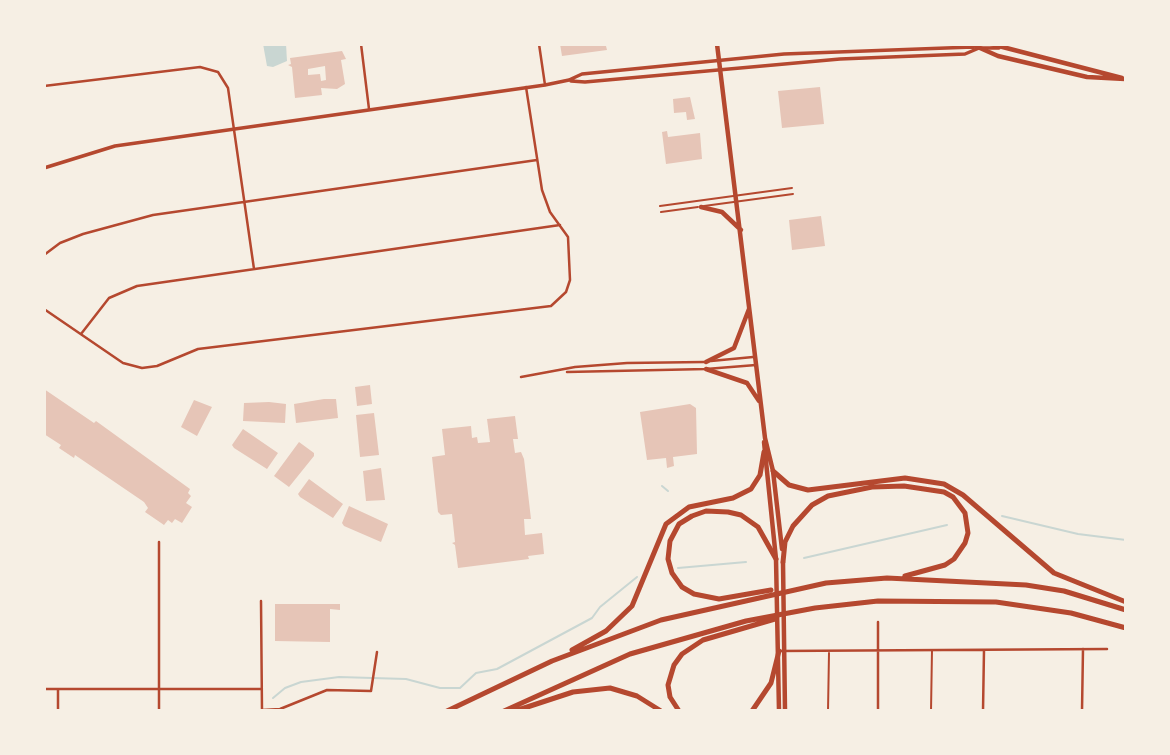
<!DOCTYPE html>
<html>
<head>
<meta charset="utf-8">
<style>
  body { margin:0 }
  #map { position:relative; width:1170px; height:755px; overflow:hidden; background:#f6efe4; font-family:Georgia,serif }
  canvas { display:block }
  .frame { position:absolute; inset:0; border:46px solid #f6efe4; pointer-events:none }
</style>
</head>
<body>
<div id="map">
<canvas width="1170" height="755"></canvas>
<div class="frame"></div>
</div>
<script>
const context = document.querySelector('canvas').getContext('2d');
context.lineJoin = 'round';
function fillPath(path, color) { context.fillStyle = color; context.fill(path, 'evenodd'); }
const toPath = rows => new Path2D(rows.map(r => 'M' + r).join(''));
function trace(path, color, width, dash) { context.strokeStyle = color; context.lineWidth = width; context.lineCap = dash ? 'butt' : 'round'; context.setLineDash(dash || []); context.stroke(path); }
const water = toPath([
  [263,44,286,44,287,61,273,67,267,66]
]);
const stream = toPath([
  [662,486,668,491],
  [1002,516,1078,534,1126,540],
  [804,558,947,525],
  [678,568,746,562],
  [273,698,285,688,301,682,339,677,406,679,440,688,460,688,476,673,497,669,592,618,600,607,637,577]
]);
const building = toPath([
  [560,44,612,44,613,45,606,46,607,50,562,56],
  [342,51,346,59,341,60,345,84,337,89,321,88,322,95,295,98,292,67,288,65,291,64,290,58],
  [325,66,326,80,321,81,320,74,308,75,308,69],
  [820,87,824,124,782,128,778,91],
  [690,97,695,119,687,120,686,112,674,113,673,99],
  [667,131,668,137,700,133,702,159,666,164,662,132],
  [821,216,825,246,792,250,789,220],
  [370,385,372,404,357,406,355,387],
  [44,389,94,423,96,421,190,489,188,493,191,496,186,503,192,507,182,523,175,519,172,523,168,520,164,525,145,512,148,508,144,502,75,455,74,458,59,448,61,445,44,434],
  [324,399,336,399,338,418,296,423,294,404],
  [194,400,212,407,197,436,181,427],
  [269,402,286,404,285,423,243,421,244,403],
  [690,404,696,408,697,454,673,457,674,466,667,468,666,458,647,460,640,412],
  [374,413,379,455,360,457,356,415],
  [515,416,518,439,513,439,515,453,521,452,524,459,531,519,524,519,525,535,542,533,544,554,528,556,529,559,458,568,455,545,452,543,455,542,452,514,441,515,438,512,432,457,445,455,442,429,471,426,472,438,477,437,478,443,490,442,487,419],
  [243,429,278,453,267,469,234,448,232,445],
  [299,442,314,453,314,456,289,487,274,476],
  [381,468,385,500,366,501,363,471],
  [309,479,343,504,333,518,300,497,298,494],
  [349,506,388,524,381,542,344,526,342,523],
  [275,604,340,604,340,610,330,609,330,642,275,641]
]);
const service = toPath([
  [660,206,792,188],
  [704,206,793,194],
  [661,212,698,207],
  [828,711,829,653],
  [931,711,932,650]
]);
const minor = toPath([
  [361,44,369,109],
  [539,44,545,85],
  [44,86,200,67,218,72,228,88,254,269],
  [44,255,60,243,83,234,153,215,537,160],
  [44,309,123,363,142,368,157,366,198,349,551,306,566,292,570,280,568,237,550,212,542,190,526,87],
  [81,334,109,298,137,286,560,225],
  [711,361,753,357],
  [567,372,706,369,756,365],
  [521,377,575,367,627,363,704,362],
  [261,601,262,711],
  [878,622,878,711],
  [779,651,1107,649],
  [44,689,261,689],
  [58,690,58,711],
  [262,710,280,709,327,690,371,691,377,652],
  [159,711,159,542],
  [983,711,984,650],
  [1082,711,1083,649]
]);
const tertiary = toPath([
  [980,48,999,48],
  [571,81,585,82,840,59,965,54,979,48],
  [44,168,115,146,545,85,569,80,582,74,784,54,973,47]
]);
const secondary = toPath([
  [971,44,998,56,1087,77,1125,79],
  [991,44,1122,78]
]);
const primary = toPath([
  [717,44,765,438,773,471,782,549],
  [701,207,722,212,741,230],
  [706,362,734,348,749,309],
  [706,369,747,383,759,401],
  [764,442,776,559,779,711],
  [783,562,785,711]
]);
const motorway = toPath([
  [773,471,789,485,808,490,905,478,944,484,963,495,1054,573,1126,602],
  [783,562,785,542,793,526,812,505,828,496,872,487,904,486,944,492,953,497,965,513,968,533,965,543,954,559,945,565,905,576],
  [771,590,719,599,694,594,682,587,672,573,668,559,670,541,679,524,692,516,706,511,728,512,741,515,758,527,776,559],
  [572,650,606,631,632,606,666,524,689,507,733,498,751,489,760,475,764,452],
  [447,711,552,661,661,620,826,583,887,578,1026,585,1064,591,1126,610],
  [504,711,630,654,746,621,815,608,878,601,996,602,1071,613,1126,628],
  [515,711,573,692,610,688,637,696,661,711],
  [679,711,670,697,668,685,674,665,682,654,703,640,775,619],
  [752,711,771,683,779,651]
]);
fillPath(water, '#c9d6d2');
trace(stream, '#c9d6d2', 2);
fillPath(building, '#e6c5b7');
trace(service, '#b5482f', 2);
trace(minor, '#b5482f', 2.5);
trace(tertiary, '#b5482f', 3.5);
trace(secondary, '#b5482f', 4.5);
trace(primary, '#b5482f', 4.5);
trace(motorway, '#b5482f', 5);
</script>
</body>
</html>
